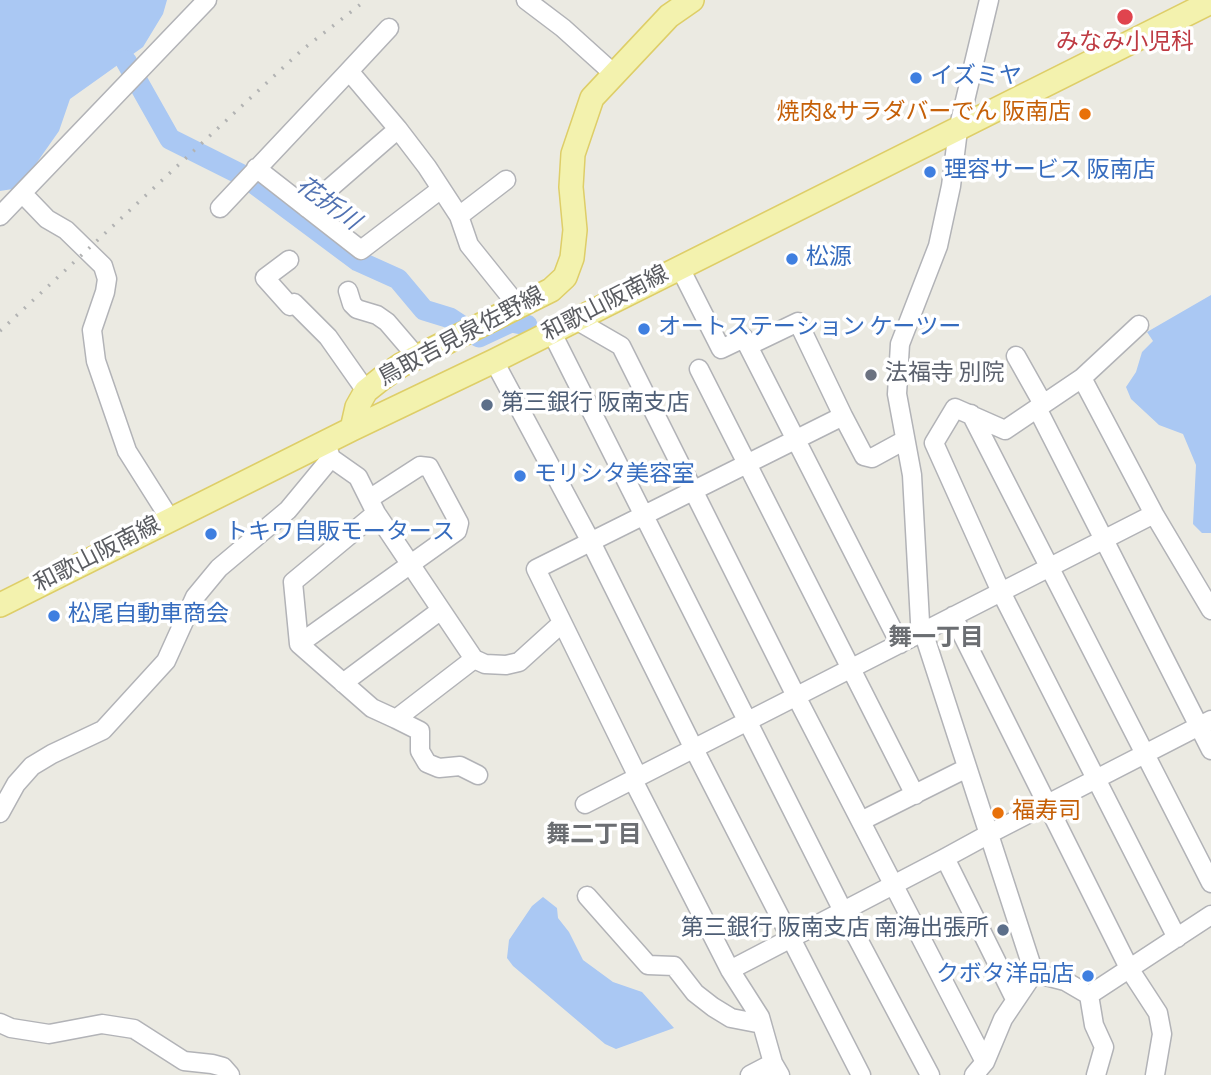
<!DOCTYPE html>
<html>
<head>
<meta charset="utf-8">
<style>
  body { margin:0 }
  canvas { display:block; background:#ebeae2 }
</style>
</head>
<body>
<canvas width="1211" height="1075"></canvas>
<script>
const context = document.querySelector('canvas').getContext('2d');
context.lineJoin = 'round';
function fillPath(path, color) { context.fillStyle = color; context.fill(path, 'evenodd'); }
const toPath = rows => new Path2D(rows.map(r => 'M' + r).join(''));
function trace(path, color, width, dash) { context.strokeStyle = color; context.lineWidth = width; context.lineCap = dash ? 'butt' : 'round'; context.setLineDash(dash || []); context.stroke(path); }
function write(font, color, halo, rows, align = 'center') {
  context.font = font + ' "Source Sans 3","Noto Sans JP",sans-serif'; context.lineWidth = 7; context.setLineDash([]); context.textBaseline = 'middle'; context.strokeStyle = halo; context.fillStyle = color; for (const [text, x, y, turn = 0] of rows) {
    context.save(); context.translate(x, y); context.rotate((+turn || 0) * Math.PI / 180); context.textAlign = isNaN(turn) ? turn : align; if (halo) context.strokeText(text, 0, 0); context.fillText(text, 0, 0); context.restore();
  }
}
const water = toPath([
  [0,0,167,0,163,14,143,47,70,99,59,131,19,188,0,191],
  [1211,295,1211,533,1202,533,1193,524,1196,465,1183,434,1159,425,1131,399,1126,387,1136,372,1142,352,1153,341,1147,332],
  [543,897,557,908,558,918,569,932,583,960,613,982,642,992,674,1028,616,1049,605,1044,513,966,507,958,509,940,532,906]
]);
const river = toPath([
  [126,61,170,139,244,176,358,261,398,279,424,310,450,318,479,337,511,322,527,325]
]);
const minor = toPath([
  [526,0,563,28,614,74],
  [989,0,958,130,951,186,938,246,900,344,897,394,912,475,920,622,1034,973],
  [349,71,389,28],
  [256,168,361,250,441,189],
  [22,193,47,219,66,230,103,266,107,279,105,292,92,330,96,361,127,451,170,519],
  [220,208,349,71,398,129,427,167,459,216,469,245,518,306],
  [307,208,398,129],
  [0,216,207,0],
  [459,216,506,180],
  [289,260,265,278,290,306,294,303,328,337,366,391],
  [680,268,721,349,744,338,900,644],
  [348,291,352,304,357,309,377,315,387,322,417,357],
  [576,320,621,346,796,696,985,1062],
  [1139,325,1082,378,1005,430,955,408,934,443,1001,592,1177,938],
  [552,333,843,911,930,1075],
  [748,346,798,322,843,416],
  [1016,356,1043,404],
  [494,361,591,542,694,749,861,1075],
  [699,369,915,795],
  [1082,378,1154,514,1211,610],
  [1037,408,1211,750],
  [971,414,1211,883],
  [328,449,331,458,358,477,376,513,474,659,485,664,506,665,519,662,562,623],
  [376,513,293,582,299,644,372,708,396,719,474,659],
  [953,616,1130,970,1158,1013,1162,1034,1155,1075],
  [299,644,457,531,459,523,429,467,420,466,369,499],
  [343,683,441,610],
  [396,719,420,731,420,751,427,763,439,768,460,766,478,775],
  [638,777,536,569,843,416,864,456,872,458,905,440],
  [633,780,730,970,760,1017,773,1063,780,1075],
  [585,804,1154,514],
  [0,813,16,784,32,766,52,754,103,730,166,661,195,597,219,568,288,510,331,458],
  [861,821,967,768],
  [945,858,1015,999],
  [587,896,648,965,674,966,695,993,713,1007,731,1018,762,1024],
  [730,970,945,858,989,834,1211,720],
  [1034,973,1065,981,1089,995,1094,1025,1104,1047,1096,1075],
  [1089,995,1211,915],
  [0,1023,11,1028,49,1034,102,1024,134,1029,184,1061,212,1064,223,1067,230,1075],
  [750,1075,773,1063],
  [974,1075,985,1062,1003,1019,1034,973]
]);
const major = toPath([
  [352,429,357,407,366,391,381,379,401,365,551,290,565,277,572,258,575,230,571,187,573,154,592,98,669,16,692,0],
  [0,605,352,429,494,361,1211,2]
]);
const rail = toPath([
  [0,331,302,50,366,0]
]);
const markers = [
  [1125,17,9,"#e0444e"],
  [916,78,7,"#3f7fe0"],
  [1085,114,7,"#e8710a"],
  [930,172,7,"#3f7fe0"],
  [792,259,7,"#3f7fe0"],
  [644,329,7,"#3f7fe0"],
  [871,375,7,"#6b7280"],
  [487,405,7,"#5c6f8a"],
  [520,476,7,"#3f7fe0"],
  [211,534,7,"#3f7fe0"],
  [54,616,7,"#3f7fe0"],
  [998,813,7,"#e8710a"],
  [1003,930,7,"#5c6f8a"],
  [1088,976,7,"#3f7fe0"]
];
const healthNames = [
  ["みなみ小児科",1125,44]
];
const shopNames = [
  ["イズミヤ",930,78],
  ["理容サービス 阪南店",944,172],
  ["松源",806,259],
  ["オートステーション ケーツー",658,329],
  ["モリシタ美容室",534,476],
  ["トキワ自販モータース",225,534],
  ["松尾自動車商会",68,616],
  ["クボタ洋品店",1074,976,"right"]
];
const foodNames = [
  ["焼肉&サラダバーでん 阪南店",1071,114],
  ["福寿司",1012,813,"left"]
];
const streetNames = [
  ["和歌山阪南線",606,305,-27],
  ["鳥取吉見泉佐野線",462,338,-28],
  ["和歌山阪南線",98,556,-27]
];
const worshipNames = [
  ["法福寺 別院",885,375]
];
const serviceNames = [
  ["第三銀行 阪南支店",501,405],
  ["第三銀行 阪南支店 南海出張所",989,930,"right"]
];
const waterNames = [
  ["花折川",327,205,36]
];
const neighbourhoodNames = [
  ["舞一丁目",936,640],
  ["舞二丁目",594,837]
];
fillPath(water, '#aac8f3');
trace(river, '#aac8f3', 21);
trace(minor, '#b2b3b7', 21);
trace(major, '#dece68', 26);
trace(minor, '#fff', 18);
trace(major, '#f3f2ae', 23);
trace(rail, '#b2b3b3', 3.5, [2, 9]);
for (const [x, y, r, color] of markers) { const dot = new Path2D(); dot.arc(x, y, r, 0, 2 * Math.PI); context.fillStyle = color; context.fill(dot); trace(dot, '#fff', 2.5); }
write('23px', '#be3a42', '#fff', healthNames);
write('23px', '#366cbe', '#fff', shopNames, 'left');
write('23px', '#c56008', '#fff', foodNames, 'right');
write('23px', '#5a5c61', '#fff', streetNames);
write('23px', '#5b616d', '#fff', worshipNames, 'left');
write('23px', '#4e5e75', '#fff', serviceNames, 'left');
write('italic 24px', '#5172b2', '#fff', waterNames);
write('bold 24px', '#6b6e72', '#fff', neighbourhoodNames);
</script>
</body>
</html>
